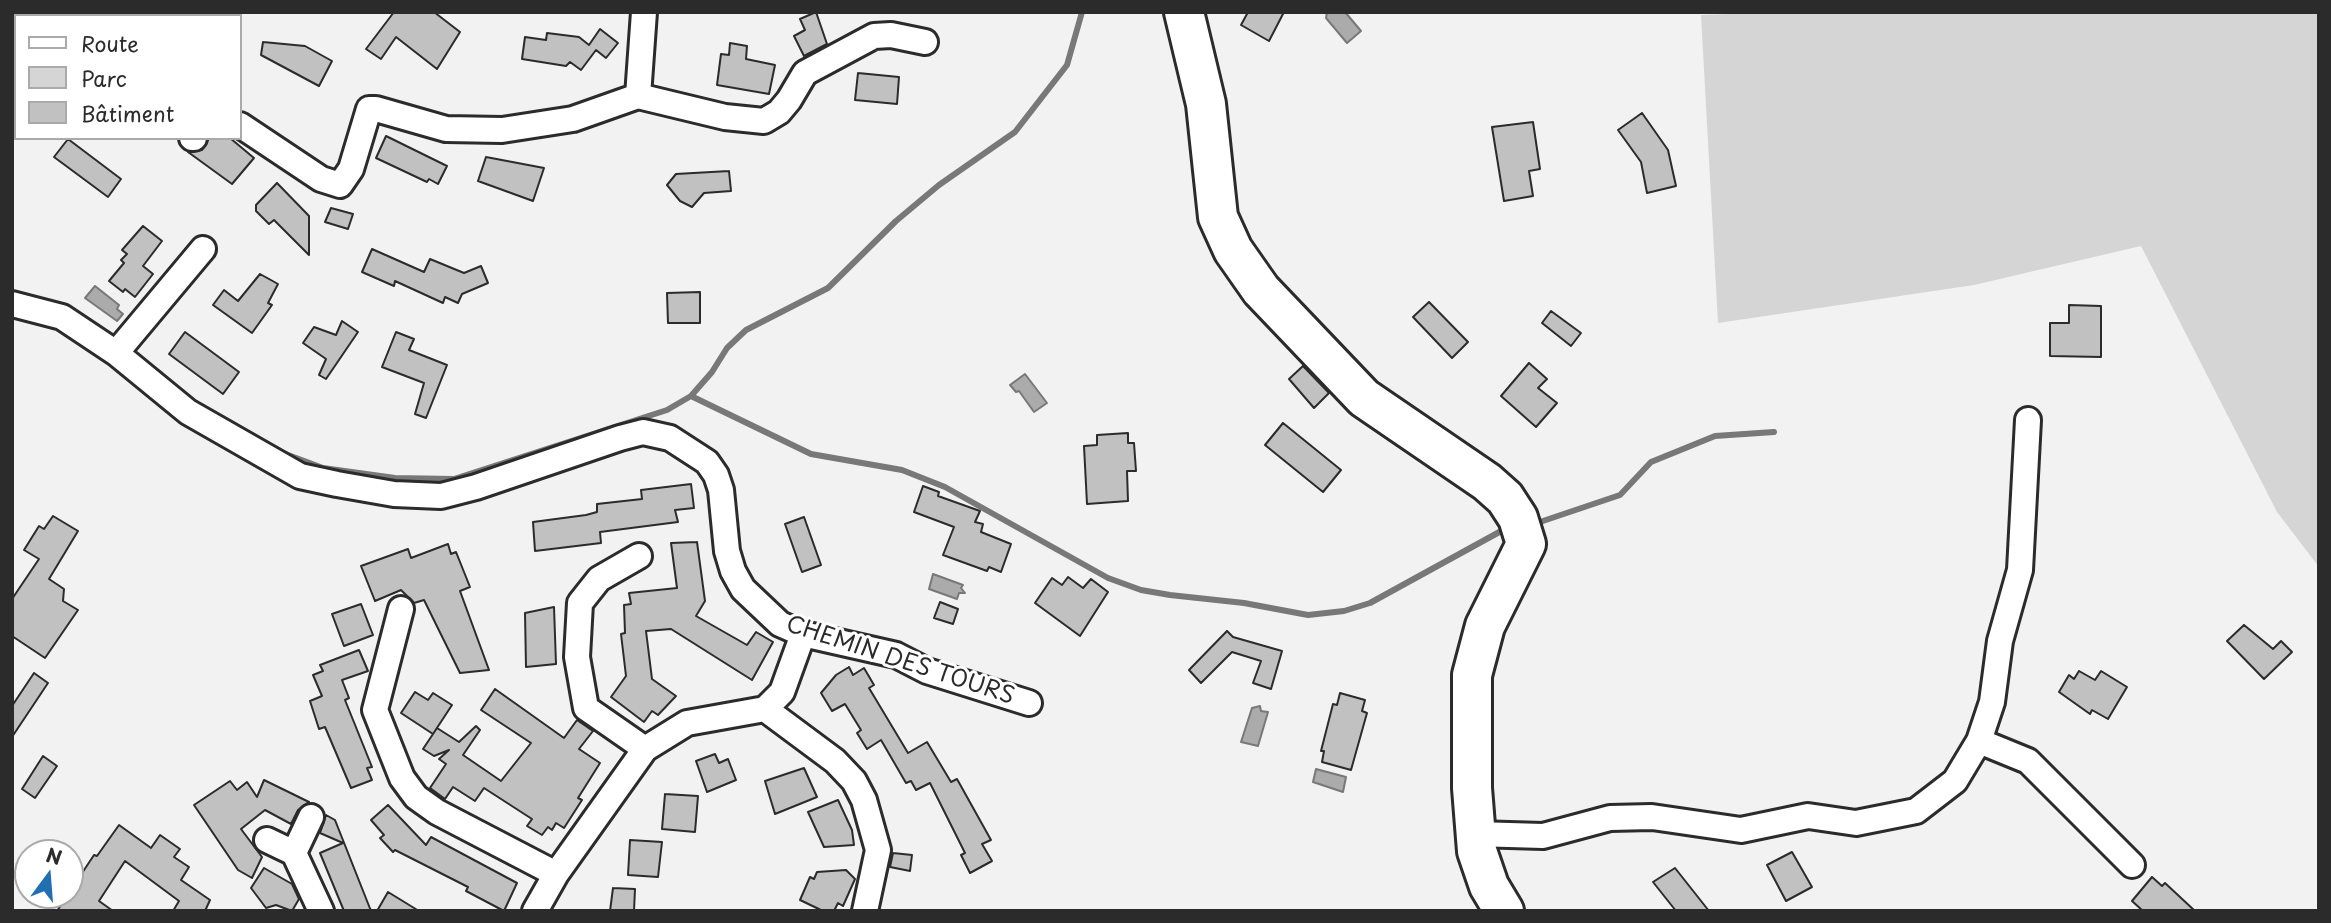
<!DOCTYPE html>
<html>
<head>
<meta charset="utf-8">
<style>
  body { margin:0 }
  #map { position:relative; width:2331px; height:923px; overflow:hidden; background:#f2f2f2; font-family:"Playpen Sans",sans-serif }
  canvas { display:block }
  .frame { position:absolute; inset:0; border:14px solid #2b2b2b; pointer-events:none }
  .legend { position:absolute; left:14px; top:14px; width:228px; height:126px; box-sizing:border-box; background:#fff; border:2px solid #aaa; margin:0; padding:9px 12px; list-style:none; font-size:21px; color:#2b2b2b }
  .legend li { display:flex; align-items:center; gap:14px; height:35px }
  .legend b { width:35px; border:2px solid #aaa }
  .north { position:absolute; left:14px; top:839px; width:70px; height:70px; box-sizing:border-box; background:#fff; border:2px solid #aaa; border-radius:50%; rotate:16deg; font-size:19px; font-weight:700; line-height:28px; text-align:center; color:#2b2b2b }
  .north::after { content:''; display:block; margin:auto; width:24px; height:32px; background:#1f6fb2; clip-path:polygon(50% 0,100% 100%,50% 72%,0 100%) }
</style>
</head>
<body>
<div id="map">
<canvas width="2331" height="923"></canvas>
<div class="frame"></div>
<ul class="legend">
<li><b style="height:9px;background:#fff"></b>Route</li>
<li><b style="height:19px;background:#d5d5d5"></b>Parc</li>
<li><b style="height:19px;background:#c1c1c1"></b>Bâtiment</li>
</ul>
<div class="north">N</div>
</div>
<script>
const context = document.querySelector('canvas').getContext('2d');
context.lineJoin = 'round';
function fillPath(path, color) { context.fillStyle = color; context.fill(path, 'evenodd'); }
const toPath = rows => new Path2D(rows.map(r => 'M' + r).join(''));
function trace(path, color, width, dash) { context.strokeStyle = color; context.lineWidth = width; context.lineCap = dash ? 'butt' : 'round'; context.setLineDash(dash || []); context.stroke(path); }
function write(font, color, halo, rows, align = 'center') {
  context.font = font + ' "Playpen Sans",sans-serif'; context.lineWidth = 6; context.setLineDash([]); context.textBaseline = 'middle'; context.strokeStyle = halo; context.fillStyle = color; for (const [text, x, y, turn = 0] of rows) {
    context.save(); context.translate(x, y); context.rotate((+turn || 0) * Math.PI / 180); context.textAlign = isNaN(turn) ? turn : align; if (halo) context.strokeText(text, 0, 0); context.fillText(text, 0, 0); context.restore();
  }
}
const green = toPath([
  [1782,12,2319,12,2319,567,2277,512,2141,246,1974,285,1718,323,1701,15]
]);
const water = toPath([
  [1327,12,1345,12,1361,31,1347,43,1326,18,1327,12],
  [95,286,119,305,117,309,123,314,117,321,85,298,95,286],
  [1025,374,1047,403,1034,412,1019,391,1016,392,1010,385,1025,374],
  [933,574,963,585,961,588,965,593,959,593,957,599,929,589,933,574],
  [1260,706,1261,711,1268,712,1258,746,1241,742,1252,708,1260,706],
  [1316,769,1346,777,1343,792,1313,782,1316,769]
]);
const stream = toPath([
  [691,396,811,454,902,470,945,487,1108,578,1141,590,1170,595,1244,603,1308,615,1344,611,1370,603,1503,530],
  [280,452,323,468,395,478,454,479,667,410,691,396,712,372,727,348,746,330,828,288,896,221,939,185,1015,132,1067,65,1082,12],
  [1534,524,1620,495,1651,462,1715,436,1774,432]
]);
const building = toPath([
  [394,12,434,12,460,32,437,69,396,37,381,59,366,49,394,12],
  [816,12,827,44,804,56,794,36,805,30,800,19,816,12],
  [1248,12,1284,12,1269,41,1241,25,1248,12],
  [600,29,618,43,606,58,596,50,581,70,570,62,566,66,522,59,525,37,546,40,547,33,579,37,589,45,600,29],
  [263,42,305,46,332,61,319,86,261,55,263,42],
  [730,43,747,46,746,59,775,65,769,94,717,85,721,54,729,55,730,43],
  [858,73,899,77,897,104,855,100,858,73],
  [1642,113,1668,150,1676,186,1647,193,1641,162,1618,130,1642,113],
  [1533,122,1540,169,1529,171,1533,196,1504,201,1492,127,1533,122],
  [386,136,447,166,438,184,429,179,427,182,376,158,386,136],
  [209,138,230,138,254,158,232,184,188,152,202,150,209,138],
  [68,139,121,179,108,197,54,157,68,139],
  [486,157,544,168,533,201,478,181,486,157],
  [729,171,731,191,704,193,692,207,680,201,667,185,676,174,729,171],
  [277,183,309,216,309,255,274,220,269,224,256,211,256,205,277,183],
  [331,208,353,214,348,229,325,222,331,208],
  [143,226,162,241,143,266,153,274,135,297,125,289,123,292,109,281,124,263,121,260,127,254,122,250,143,226],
  [372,249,424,272,430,259,464,273,481,266,488,283,462,294,458,303,445,297,443,303,395,281,394,286,362,272,372,249],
  [260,274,278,284,268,303,272,305,252,333,213,305,224,290,238,301,260,274],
  [700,292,700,323,668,323,667,293,700,292],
  [1429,302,1468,342,1452,358,1413,317,1429,302],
  [2069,305,2101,306,2101,357,2050,356,2050,323,2069,323,2069,305],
  [1551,311,1581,333,1571,346,1542,323,1551,311],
  [342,321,358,332,326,379,319,375,326,359,303,343,314,327,336,335,342,321],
  [185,332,239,372,223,394,169,354,185,332],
  [396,332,414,339,409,350,447,365,426,418,415,414,424,383,382,367,396,332],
  [1529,363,1547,379,1538,388,1557,403,1536,427,1501,396,1529,363],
  [1303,366,1329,393,1314,408,1289,379,1303,366],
  [1283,423,1341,470,1323,492,1265,445,1283,423],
  [1128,433,1128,443,1134,443,1136,471,1127,471,1128,501,1087,504,1084,446,1097,445,1097,435,1128,433],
  [691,484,694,508,675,510,678,522,600,532,601,543,535,551,533,522,586,515,597,512,597,504,642,499,641,490,691,484],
  [923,486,939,492,938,496,980,511,975,522,983,524,981,532,1011,544,1001,572,989,567,987,571,943,555,954,527,914,512,923,486],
  [53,516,78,531,49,579,64,589,63,601,78,610,45,658,12,636,12,599,39,559,24,550,39,526,44,529,53,516],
  [804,517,821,565,802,572,785,524,804,517],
  [697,542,705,601,696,616,747,645,756,632,773,642,752,680,671,629,646,631,652,679,676,696,658,715,652,711,644,722,611,697,626,676,621,634,625,633,624,605,631,604,629,593,677,588,671,543,697,542],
  [448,544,451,554,456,552,470,587,460,591,489,670,460,673,424,600,414,603,401,590,375,601,361,566,408,549,411,558,448,544],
  [1068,577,1083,588,1091,579,1108,592,1080,636,1035,603,1052,578,1062,585,1068,577],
  [940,602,958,609,953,624,934,618,940,602],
  [361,604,373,635,344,646,332,614,361,604],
  [554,607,556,664,526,667,525,613,554,607],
  [2244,625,2273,649,2281,641,2292,652,2264,679,2227,641,2244,625],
  [1227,631,1233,637,1282,651,1271,689,1253,683,1261,661,1232,652,1201,683,1189,670,1227,631],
  [359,650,368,671,342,680,349,698,345,700,372,767,367,768,372,780,351,788,325,727,319,729,310,701,322,696,313,675,323,671,320,665,359,650],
  [849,667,853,675,864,668,874,685,869,688,908,753,927,742,951,782,957,779,991,840,982,844,992,861,970,873,961,855,965,853,930,783,916,790,911,781,906,783,881,740,867,749,857,733,861,730,845,704,832,711,821,693,836,675,849,667],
  [2079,671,2095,680,2101,671,2127,687,2108,719,2092,710,2090,714,2059,692,2069,675,2074,679,2079,671],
  [34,673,48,683,12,737,12,706,34,673],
  [495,689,564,738,577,720,593,731,579,749,600,763,578,798,582,800,564,828,556,823,552,830,548,827,542,835,527,826,532,819,484,788,475,801,453,787,445,799,430,788,446,764,439,759,449,750,434,756,423,749,437,728,459,742,476,726,480,730,463,755,501,781,531,743,481,710,495,689],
  [415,692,428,700,433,693,452,705,433,734,401,713,415,692],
  [1340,693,1365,700,1362,711,1367,713,1351,770,1322,762,1324,751,1321,751,1333,704,1337,705,1340,693],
  [715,754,719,763,728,759,736,780,707,792,696,761,715,754],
  [43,756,57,766,35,798,22,789,43,756],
  [804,768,817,797,775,814,765,781,804,768],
  [264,780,309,802,298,810,291,824,265,810,241,829,262,857,252,878,238,870,194,805,230,781,237,790,247,782,257,797,264,780],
  [665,794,698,796,695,832,662,829,665,794],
  [838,800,852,830,854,845,824,847,808,812,838,800],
  [388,805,426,845,431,837,517,883,504,911,466,891,468,887,395,850,393,852,380,838,384,835,371,820,388,805],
  [326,815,335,820,371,911,344,911,320,853,343,843,320,833,326,815],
  [119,825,151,848,160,835,180,849,174,857,189,867,181,880,210,900,205,911,173,911,179,901,125,861,99,901,113,911,57,911,94,855,97,856,119,825],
  [630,840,662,842,658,877,628,875,630,840],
  [1792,852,1812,887,1786,901,1767,865,1792,852],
  [893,853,912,855,910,871,890,867,893,853],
  [264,868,292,884,299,899,292,911,276,905,266,908,251,888,264,868],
  [1675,868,1709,911,1676,911,1653,882,1675,868],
  [846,870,855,879,843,906,838,903,834,911,823,911,800,900,810,877,814,879,817,872,846,870],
  [2152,877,2162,886,2165,883,2195,911,2143,911,2132,901,2152,877],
  [613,888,635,889,634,911,610,911,613,888],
  [388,892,419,911,377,911,388,892]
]);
const minor = toPath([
  [98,16,100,12],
  [638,96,725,117,764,121,779,112,789,100,805,73,874,36,891,35,925,42],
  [13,102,16,103],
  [240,125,321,179,340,185,351,169,369,109,376,109,446,129,502,130,573,119,638,96,644,12],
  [192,138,194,138],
  [12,304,62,317,116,353,188,412,300,476,337,484,394,494,441,496,476,487,620,438,643,432,670,438,707,462,716,475,721,490,727,551,733,571,743,589,780,624,803,634,896,655,927,671,1029,703],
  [116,353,203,249],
  [639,556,599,579,580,603,577,657,586,708,645,749],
  [401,609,375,710,402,778,416,797,437,812,556,874],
  [765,709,835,761,854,781,864,800,878,850,865,911],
  [1979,741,2028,761,2132,865],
  [311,817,294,853,321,911],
  [1475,834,1543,836,1610,818,1652,817,1741,830,1808,816,1856,823,1916,811,1955,781,1979,741,1992,702,2000,641,2020,570,2028,420],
  [267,840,294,853],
  [535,911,556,874,645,749,687,723,765,709,782,692,803,634]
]);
const primary = toPath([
  [1184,12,1206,104,1218,217,1233,250,1261,290,1364,398,1487,482,1505,498,1518,518,1526,544,1485,626,1472,675,1472,788,1477,851,1489,886,1504,911]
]);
const streetNames = [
  ["CHEMIN DES TOURS",900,661,18]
];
fillPath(green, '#d5d5d5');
fillPath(water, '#ababab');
trace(water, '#787878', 2);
trace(stream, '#787878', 6);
fillPath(building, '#c1c1c1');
trace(building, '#2b2b2b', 2);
trace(minor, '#2b2b2b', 30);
trace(primary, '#2b2b2b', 44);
trace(minor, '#fff', 24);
trace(primary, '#fff', 38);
write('23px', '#2b2b2b', '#fff', streetNames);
</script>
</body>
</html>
